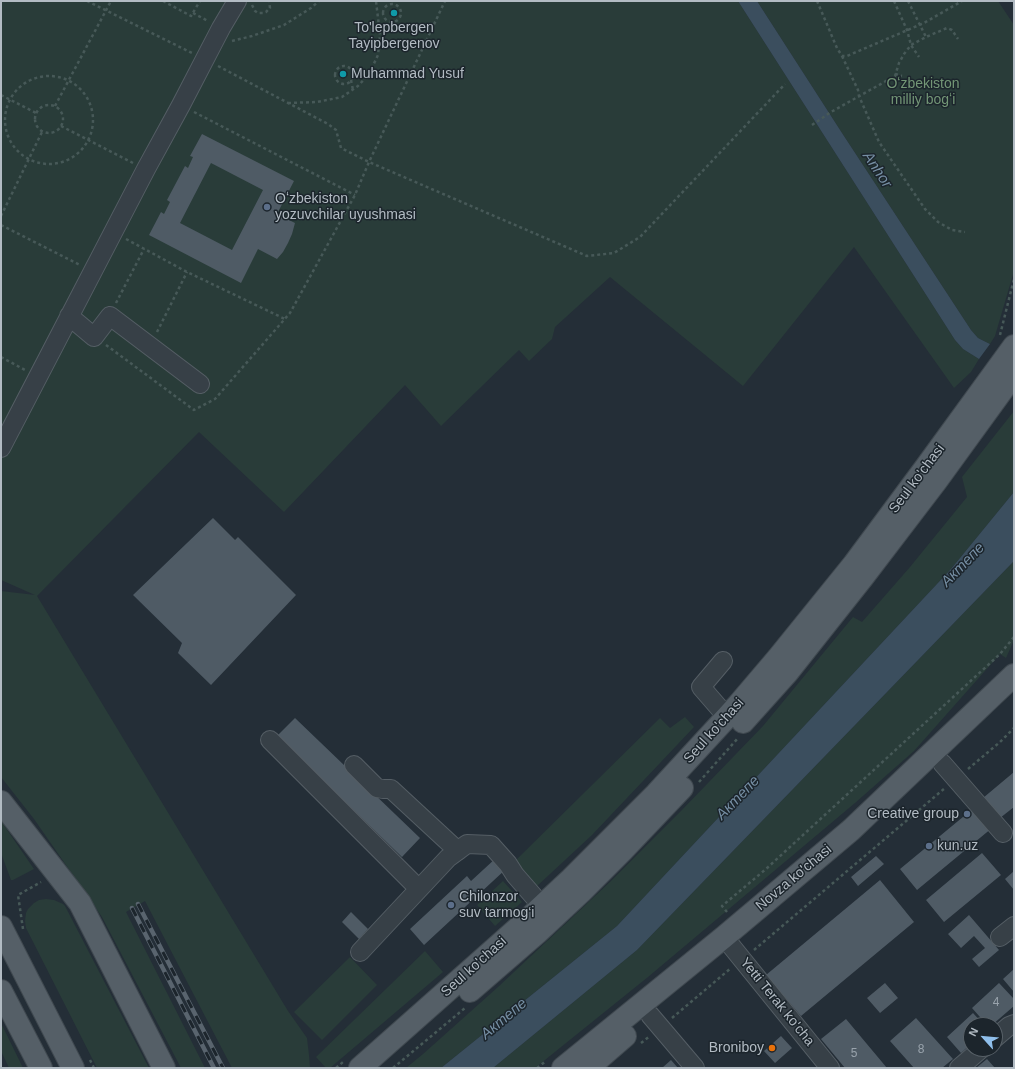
<!DOCTYPE html>
<html>
<head>
<meta charset="utf-8">
<style>
  body { margin:0 }
  #map { position:relative; width:1015px; height:1069px; overflow:hidden; background:#242e37; font-family:Helvetica,sans-serif }
  canvas { display:block }
  .frame { position:absolute; inset:0; border:2px solid #b2bbc3; pointer-events:none }
  .north { position:absolute; left:963px; top:1017px; width:40px; height:40px; box-sizing:border-box; background:#1c252c; border:1px solid #586168; border-radius:50%; rotate:297deg; font-size:11px; font-weight:700; line-height:16px; text-align:center; color:#b2bbc3 }
  .north::after { content:''; display:block; margin:auto; width:14px; height:18px; background:#8fbfeb; clip-path:polygon(50% 0,100% 100%,50% 72%,0 100%) }
</style>
</head>
<body>
<div id="map">
<canvas width="1015" height="1069"></canvas>
<div class="frame"></div>
<div class="north">N</div>
</div>
<script>
const context = document.querySelector('canvas').getContext('2d');
context.lineJoin = 'round';
function fillPath(path, color) { context.fillStyle = color; context.fill(path, 'evenodd'); }
const toPath = rows => new Path2D(rows.map(r => 'M' + r).join(''));
function trace(path, color, width, dash) { context.strokeStyle = color; context.lineWidth = width; context.lineCap = dash ? 'butt' : 'round'; context.setLineDash(dash || []); context.stroke(path); }
function write(font, color, halo, rows, align = 'center') {
  context.font = font + ' Helvetica,sans-serif'; context.lineWidth = 3; context.setLineDash([]); context.textBaseline = 'middle'; context.strokeStyle = halo; context.fillStyle = color; for (const [text, x, y, turn = 0] of rows) {
    context.save(); context.translate(x, y); context.rotate((+turn || 0) * Math.PI / 180); context.textAlign = isNaN(turn) ? turn : align; if (halo) context.strokeText(text, 0, 0); context.fillText(text, 0, 0); context.restore();
  }
}
const green = toPath([
  [1,1,738,1,955,340,963,349,979,359,971,372,954,388,854,247,743,386,610,277,555,327,552,339,529,361,519,350,441,426,405,385,284,512,199,432,37,596,288,1011,307,1038,309,1055,310,1068,232,1068,145,901,126,912,205,1068,181,1068,102,917,34,819,1,777,1,591,35,595,1,580],
  [757,1,998,1,1014,25,1014,271,995,336,990,344,978,338,971,330,842,133],
  [1014,411,1014,492,951,569,617,926,441,1068,406,1068,423,1054,498,987,611,881,680,812,763,726,853,617,862,622,910,567,967,497,962,477],
  [1014,561,1014,640,1006,658,1000,654,914,751,855,803,648,977,535,1068,493,1068,637,950],
  [685,717,694,727,592,835,536,887,514,862,660,718,670,728],
  [1,821,34,869,13,880,11,880,1,853],
  [503,881,522,902,495,926,477,905],
  [46,899,54,900,63,904,65,906,149,1068,97,1068,26,928,25,921,26,913,28,909,34,903,39,900],
  [425,951,443,972,330,1068,326,1068,316,1057],
  [350,957,377,985,322,1040,294,1012],
  [1,1023,23,1068,9,1068,1,1051]
]);
const water = toPath([
  [738,1,757,1,842,133,971,330,978,338,990,344,979,359,963,349,955,340],
  [1014,492,1014,561,637,950,493,1068,441,1068,617,926,951,569]
]);
const building = toPath([
  [202,134,294,181,277,214,295,223,292,234,288,243,283,252,277,259,258,249,241,283,149,235,161,212,164,214,170,202,167,200,185,166,188,168,193,157,190,156],
  [211,163,263,190,232,250,180,223],
  [213,518,235,540,238,537,296,595,211,685,178,653,182,643,133,595],
  [295,718,420,838,402,857,277,736],
  [1014,772,1014,807,1000,818,983,798],
  [975,807,992,828,917,890,900,869],
  [982,853,1001,875,944,922,926,900],
  [876,856,884,864,858,886,851,877],
  [496,858,506,869,424,945,410,929,467,876,471,881],
  [1014,871,1014,890,1005,879],
  [880,880,914,922,801,1016,766,975],
  [351,912,368,929,359,939,342,922],
  [969,915,999,950,979,967,972,959,985,948,974,936,961,948,948,934],
  [1014,969,1014,992,1003,979],
  [885,983,898,998,880,1013,867,998],
  [999,983,1014,999,1014,1006,992,1025,987,1025,972,1008],
  [973,1013,984,1025,971,1025,971,1044,961,1053,947,1037],
  [916,1018,953,1059,942,1068,914,1068,890,1041],
  [846,1019,887,1068,845,1068,821,1039],
  [781,1036,792,1048,775,1063,764,1051],
  [987,1059,995,1068,976,1068],
  [671,1060,678,1068,662,1068]
]);
const path = toPath([
  [87,1,192,53],
  [163,1,191,16,200,1],
  [817,1,837,48,842,56,847,56,924,23,962,1],
  [894,1,907,30,911,45,919,57],
  [908,1,926,37],
  '383 13a9 9 0 1 1 18 0a9 9 0 1 1-18 0Z',
  [252,5,255,11,258,13,263,13,266,12,270,8,269,1],
  [193,13,208,21],
  [232,41,252,36,284,25,311,8,319,1],
  [842,56,858,90,859,96,879,142,925,209,938,222,952,230,965,232],
  [218,66,328,124,336,130,341,148,369,162,587,256,614,253,640,237,785,84],
  '335 75a9 9 0 1 1 18 0a9 9 0 1 1-18 0Z',
  [895,74,902,76],
  '5 120a44 44 0 1 1 88 0a44 44 0 1 1-88 0Z',
  [351,80,353,90],
  [1,95,36,113],
  [288,103,317,102,342,97,358,86,369,74,378,55,380,35,376,1],
  '35 119a14 14 0 1 1 28 0a14 14 0 1 1-28 0Z',
  [55,106,111,1],
  [194,112,355,195],
  [812,125,831,112,895,76,899,63,904,54,911,45,926,37,947,28,952,30,958,39],
  [61,126,133,163],
  [1,216,42,132],
  [1,225,80,265],
  [126,239,187,272,285,319],
  [116,303,144,249],
  [157,332,187,272],
  [1000,335,1014,279],
  [106,345,194,410,215,399,290,313,355,195,369,162,445,1],
  [1,357,25,370],
  [968,769,1000,742,1014,728],
  [699,782,738,738],
  [727,912,722,906,766,869,1000,654,1014,637],
  [23,929,18,895,41,882],
  [754,950,945,788],
  [672,1018,731,968],
  [641,1043,650,1036],
  [90,1060,94,1068],
  [336,1068,343,1062],
  [393,1068,465,1008],
  [537,1068,546,1061]
]);
const minor = toPath([
  [69,316,94,337,110,316,200,384],
  [1,448,146,169,181,105,221,28,237,1],
  [723,661,701,687,727,717],
  [270,740,419,889],
  [942,763,1003,833],
  [354,765,377,788,383,789,391,789,458,851],
  [724,937,830,1068],
  [1000,937,1014,926],
  [360,952,448,858,467,844,491,845,508,864,515,875,542,906],
  [650,1015,695,1068],
  [995,1038,1009,1026,1014,1024],
  [959,1068,981,1049]
]);
const major = toPath([
  [743,722,787,673,863,577,937,480,1014,374],
  [1,802,80,903,164,1068],
  [1,927,73,1068],
  [1,991,41,1068],
  [470,991,537,933,581,892,623,850,682,788],
  [360,1068,527,920,571,879,656,794,738,705,778,658,854,564,926,467,1014,346],
  [563,1068,724,937,851,830,1014,675],
  [588,1068,625,1036]
]);
const rail = toPath([
  [138,904,223,1068],
  [132,908,214,1068]
]);
const markers = [
  [394,13,4,"#0f9aa8"],
  [343,74,4,"#0f9aa8"],
  [267,207,4,"#5c6f8a"],
  [967,814,4,"#5c6f8a"],
  [929,846,4,"#5c6f8a"],
  [451,905,4,"#5c6f8a"],
  [772,1048,4,"#e8710a"]
];
const numberNames = [
  ["4",996,1003],
  ["8",921,1050],
  ["5",854,1054]
];
const poiNames = [
  ["To'lepbergen",394,28,"center"],
  ["Tayipbergenov",394,44,"center"],
  ["Muhammad Yusuf",351,74],
  ["Oʻzbekiston",275,199],
  ["yozuvchilar uyushmasi",275,215],
  ["Creative group",959,814,"right"],
  ["kun.uz",937,846],
  ["Chilonzor",459,897],
  ["suv tarmog‘i",459,913],
  ["Broniboy",764,1048,"right"]
];
const parkNames = [
  ["Oʻzbekiston",923,84],
  ["milliy bogʻi",923,100]
];
const streetNames = [
  ["Seul ko'chasi",917,479,-53],
  ["Seul ko'chasi",714,731,-48],
  ["Novza ko'chasi",794,878,-40],
  ["Seul ko'chasi",474,967,-42],
  ["Yetti Terak ko'cha",777,1002,51]
];
const waterNames = [
  ["Anhor",877,170,57],
  ["Актепе",963,565,-46],
  ["Актепе",738,798,-46],
  ["Актепе",504,1019,-40]
];
fillPath(green, '#293c39');
fillPath(water, '#3b4e5e');
fillPath(building, '#4f5b65');
trace(minor, '#555e65', 20);
trace(major, '#404950', 24);
trace(path, '#475958', 2.5, [3, 3]);
trace(minor, '#374047', 18);
trace(major, '#555f67', 22);
trace(rail, '#59646e', 4.5);
trace(rail, '#1c252c', 3, [9]);
for (const [x, y, r, color] of markers) { const dot = new Path2D(); dot.arc(x, y, r, 0, 2 * Math.PI); context.fillStyle = color; context.fill(dot); trace(dot, '#1c252c', 1.5); }
write('12px', '#99a3ac', null, numberNames);
write('14px', '#b2bbc3', '#1c252c', poiNames, 'left');
write('14px', '#739676', '#1c252c', parkNames);
write('14px', '#b2bbc3', '#1c252c', streetNames);
write('italic 15px', '#768fa4', '#1c252c', waterNames);
</script>
</body>
</html>
